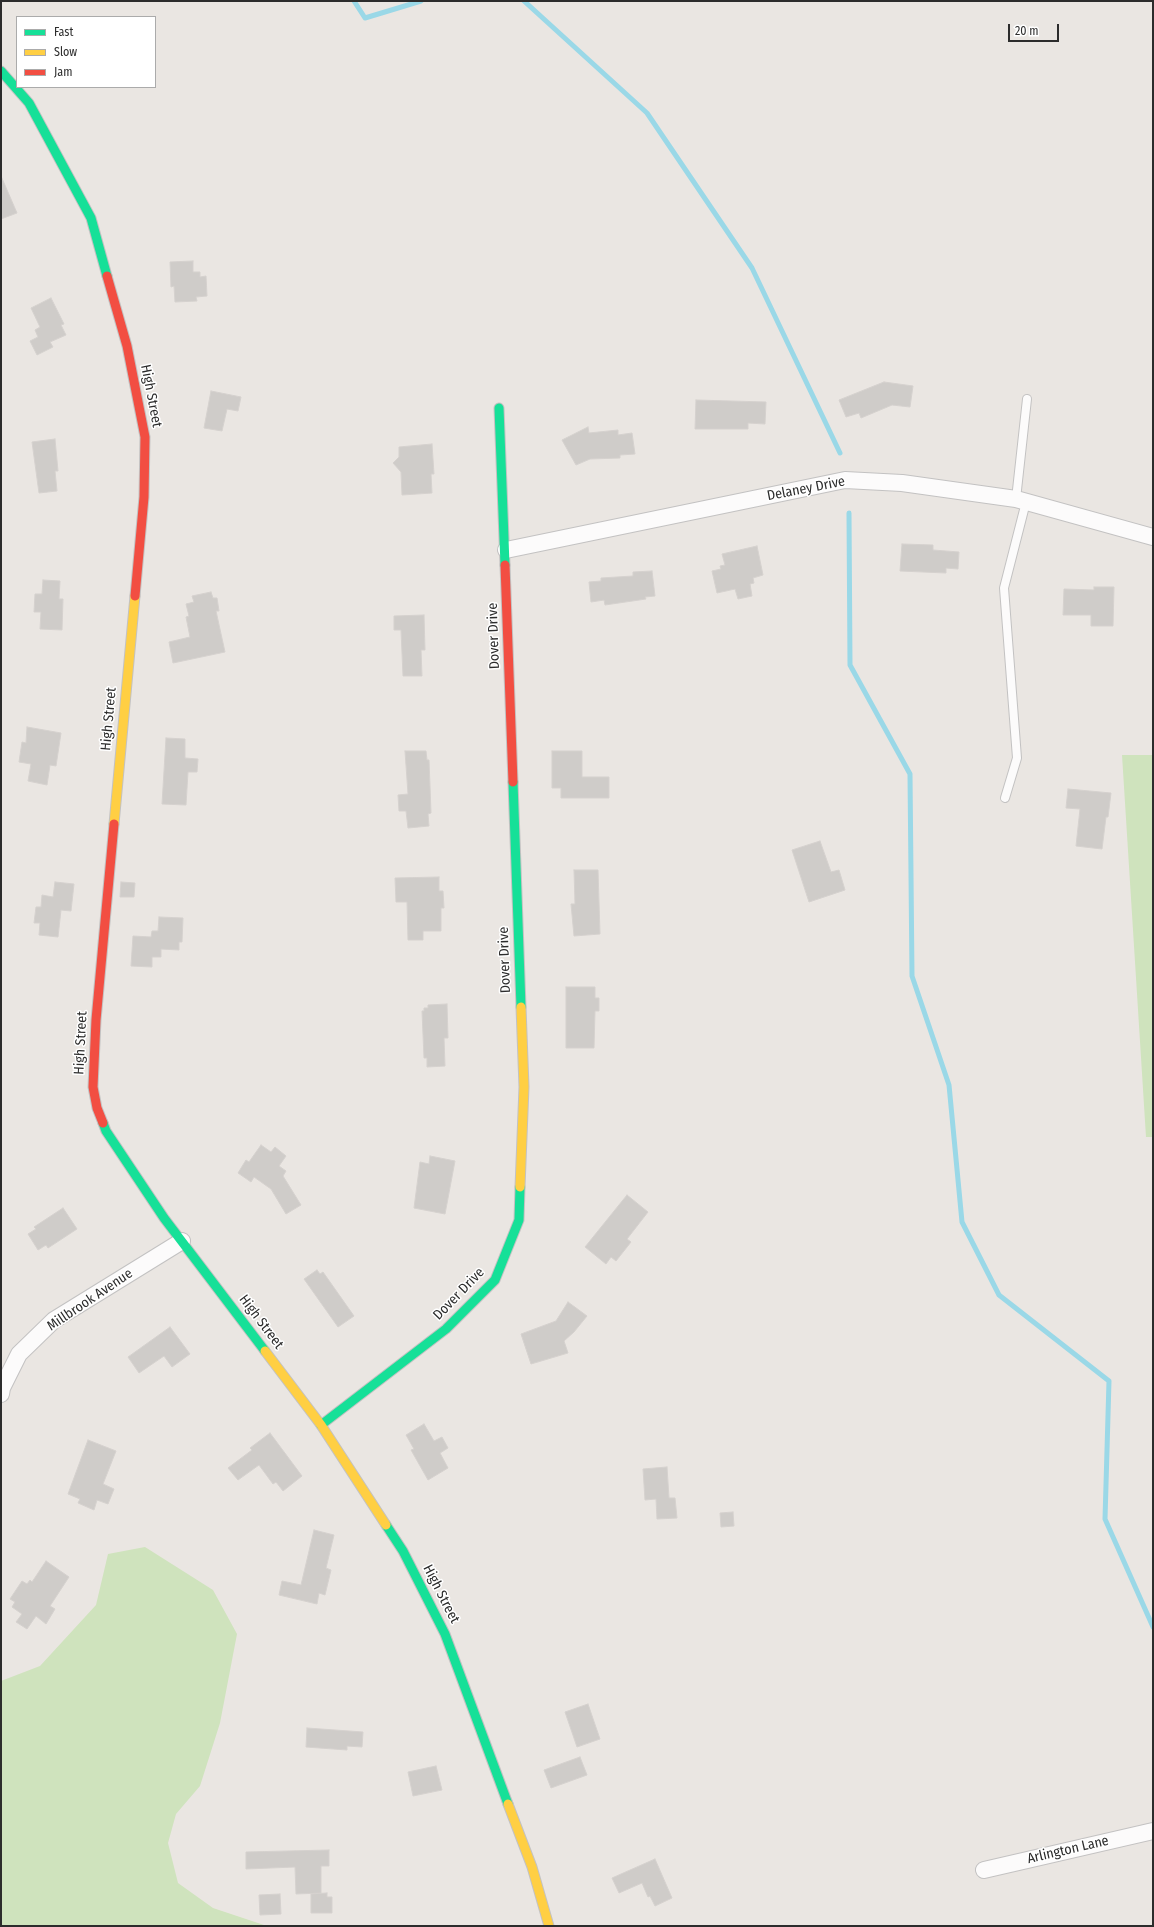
<!DOCTYPE html>
<html>
<head>
<meta charset="utf-8">
<style>
  body { margin:0 }
  #map { position:relative; width:1154px; height:1927px; overflow:hidden; background:#eae6e2; font-family:"Fira Sans Condensed",sans-serif }
  canvas { display:block }
  .frame { position:absolute; inset:0; border:2px solid #2c2c2c; pointer-events:none }
  .legend { position:absolute; left:16px; top:16px; width:140px; height:72px; box-sizing:border-box; background:#fff; border:1px solid #ababab; margin:0; padding:5px 7px; list-style:none; font-size:12px; color:#2c2c2c }
  .legend li { display:flex; align-items:center; gap:8px; height:20px }
  .legend b { width:20px; border:1px solid #ababab }
  .scale { position:absolute; left:1008px; top:24px; width:51px; height:18px; box-sizing:border-box; border:2px solid #2c2c2c; border-top:0; padding-left:5px; font-size:12px; line-height:14px; white-space:nowrap; color:#2c2c2c; -webkit-text-stroke:3px #fff; paint-order:stroke }
</style>
</head>
<body>
<div id="map">
<canvas width="1154" height="1927"></canvas>
<div class="frame"></div>
<ul class="legend">
<li><b style="height:5px;background:#16e098"></b>Fast</li>
<li><b style="height:5px;background:#ffcf43"></b>Slow</li>
<li><b style="height:5px;background:#f24e42"></b>Jam</li>
</ul>
<div class="scale">20 m</div>
</div>
<script>
const context = document.querySelector('canvas').getContext('2d');
context.lineJoin = 'round';
function fillPath(path, color) { context.fillStyle = color; context.fill(path, 'evenodd'); }
const toPath = rows => new Path2D(rows.map(r => 'M' + r).join(''));
function trace(path, color, width, dash) { context.strokeStyle = color; context.lineWidth = width; context.lineCap = dash ? 'butt' : 'round'; context.setLineDash(dash || []); context.stroke(path); }
function write(font, color, halo, rows, align = 'center') {
  context.font = font + ' "Fira Sans Condensed",sans-serif'; context.lineWidth = 3; context.setLineDash([]); context.textBaseline = 'middle'; context.strokeStyle = halo; context.fillStyle = color; for (const [text, x, y, turn = 0] of rows) {
    context.save(); context.translate(x, y); context.rotate((+turn || 0) * Math.PI / 180); context.textAlign = isNaN(turn) ? turn : align; if (halo) context.strokeText(text, 0, 0); context.fillText(text, 0, 0); context.restore();
  }
}
const green = toPath([
  [1122,755,1153,755,1153,1137,1146,1137],
  [145,1547,213,1590,237,1634,220,1723,200,1786,176,1814,168,1843,178,1883,213,1908,267,1926,1,1926,1,1681,40,1666,96,1605,108,1554]
]);
const stream = toPath([
  [354,1,365,18,421,1],
  [524,1,647,113,752,268,840,453],
  [849,513,850,665,910,774,912,976,949,1085,962,1222,999,1295,1109,1381,1105,1519,1153,1627]
]);
const building = toPath([
  [1,176,17,213,1,219,1,176],
  [193,261,193,272,200,272,200,277,206,276,207,296,196,297,197,301,175,302,174,286,171,287,170,262,193,261],
  [51,298,64,324,61,325,66,335,50,342,53,347,37,355,30,341,38,337,35,330,40,327,31,308,51,298],
  [884,382,913,386,910,407,892,405,861,418,859,413,846,417,839,400,884,382],
  [211,391,241,397,238,411,227,409,222,431,204,428,211,391],
  [696,400,766,402,765,424,748,423,748,429,695,429,696,400],
  [588,427,589,433,618,430,618,435,632,433,635,454,620,455,620,458,590,459,576,465,562,440,588,427],
  [55,439,58,471,55,471,57,491,39,493,32,442,55,439],
  [432,444,434,474,431,474,432,493,402,495,401,472,393,463,399,457,399,447,432,444],
  [902,544,933,545,933,550,959,552,958,569,946,568,946,573,900,571,902,544],
  [757,546,763,575,753,578,754,583,750,584,752,596,738,599,735,589,717,593,712,571,721,569,720,566,725,565,722,554,757,546],
  [652,571,655,596,645,597,646,599,605,605,604,600,591,602,589,582,601,581,601,578,633,576,633,572,652,571],
  [43,580,60,581,59,599,63,599,62,630,40,629,41,612,34,612,35,594,42,594,43,580],
  [1094,587,1114,587,1113,626,1091,626,1091,615,1063,615,1064,589,1094,590,1094,587],
  [211,592,213,598,217,598,219,611,216,611,225,652,173,663,169,642,190,637,186,617,189,616,186,604,194,602,192,596,211,592],
  [424,615,425,650,421,650,422,676,403,676,401,630,394,630,394,616,424,615],
  [27,727,61,733,56,766,50,765,47,785,28,781,31,764,19,762,22,742,26,743,27,727],
  [166,738,185,739,185,758,198,759,197,772,188,772,186,805,162,804,166,738],
  [405,751,426,751,427,760,429,760,431,813,428,814,429,826,408,828,406,811,399,811,398,795,408,794,405,751],
  [552,751,582,751,582,777,609,777,609,798,561,798,561,788,552,788,552,751],
  [1068,789,1111,793,1108,817,1106,817,1102,849,1076,846,1080,809,1066,808,1068,789],
  [820,841,831,872,839,870,845,890,809,902,792,850,820,841],
  [574,870,598,870,600,934,574,936,571,904,575,904,574,870],
  [439,877,439,891,443,891,444,908,441,908,441,931,423,931,423,940,408,940,407,902,396,902,395,878,439,877],
  [55,882,74,884,71,911,61,910,58,937,39,935,40,923,34,923,36,907,41,907,42,895,53,897,55,882],
  [121,882,135,883,134,897,120,897,121,882],
  [159,917,183,918,182,942,179,942,179,950,161,949,161,957,152,957,152,967,131,966,133,936,151,937,152,931,158,931,159,917],
  [566,987,595,987,595,998,599,998,599,1011,595,1011,594,1048,566,1048,566,987],
  [447,1004,448,1038,444,1038,445,1066,427,1067,427,1058,424,1058,422,1011,424,1011,424,1008,428,1008,428,1005,447,1004],
  [261,1145,271,1152,275,1147,286,1156,279,1166,286,1171,283,1176,301,1205,286,1214,271,1189,254,1177,251,1182,238,1173,246,1160,249,1162,261,1145],
  [430,1156,455,1161,445,1214,414,1208,420,1162,429,1164,430,1156],
  [627,1195,648,1212,627,1239,631,1242,616,1261,611,1257,606,1264,585,1247,627,1195],
  [63,1208,77,1229,48,1248,46,1245,38,1250,28,1234,36,1229,34,1227,63,1208],
  [317,1270,320,1274,323,1272,354,1316,338,1327,304,1279,317,1270],
  [568,1302,587,1316,574,1332,564,1341,568,1353,531,1364,521,1334,556,1321,568,1302],
  [170,1327,190,1354,172,1367,164,1356,139,1373,128,1357,170,1327],
  [424,1424,434,1441,442,1437,448,1448,440,1453,448,1468,428,1480,411,1450,414,1449,406,1435,424,1424],
  [270,1433,302,1476,283,1491,276,1482,273,1484,259,1465,238,1480,228,1468,252,1450,250,1448,270,1433],
  [88,1440,116,1451,103,1484,114,1489,108,1504,97,1500,94,1510,78,1503,80,1499,68,1494,88,1440],
  [667,1467,669,1498,675,1498,677,1518,657,1519,656,1499,645,1500,643,1469,667,1467],
  [733,1512,734,1526,721,1527,720,1513,733,1512],
  [314,1530,334,1535,326,1568,331,1570,325,1595,319,1593,317,1604,279,1595,282,1581,301,1585,314,1530],
  [46,1561,69,1577,50,1606,55,1609,46,1624,36,1616,27,1629,16,1622,22,1614,12,1607,15,1602,10,1599,22,1581,27,1584,30,1580,32,1582,46,1561],
  [588,1704,600,1739,577,1747,565,1712,588,1704],
  [307,1728,363,1732,362,1747,347,1746,347,1750,306,1747,307,1728],
  [580,1757,587,1775,551,1788,544,1770,580,1757],
  [436,1766,442,1790,413,1796,408,1772,436,1766],
  [329,1850,329,1866,321,1866,321,1893,296,1894,295,1867,246,1869,246,1852,329,1850],
  [655,1859,672,1898,655,1906,650,1896,648,1897,642,1883,619,1893,612,1878,655,1859],
  [327,1893,327,1897,332,1897,332,1913,311,1913,311,1894,327,1893],
  [280,1894,281,1914,260,1915,259,1895,280,1894]
]);
const lane = toPath([
  [1016,499,1027,399],
  [1005,798,1017,758,1004,588,1026,502]
]);
const street = toPath([
  [506,550,845,480,902,483,1016,499,1153,537],
  [1,1394,2,1388,19,1354,54,1320,182,1241],
  [984,1870,1153,1831]
]);
const fast = toPath([
  [1,71,29,103,91,218,107,276],
  [499,408,505,565],
  [513,782,521,1007],
  [103,1123,106,1131,164,1218,265,1351],
  [321,1425,446,1329,495,1280,519,1220,520,1187],
  [386,1525,403,1551,445,1634,508,1804]
]);
const slow = toPath([
  [114,824,135,596],
  [520,1187,524,1087,521,1007],
  [265,1351,321,1425,386,1525],
  [508,1804,532,1867,549,1926]
]);
const jam = toPath([
  [107,276,127,346,145,437,144,497,135,596],
  [505,565,513,782],
  [103,1123,97,1108,93,1087,96,1020,114,824]
]);
const streetNames = [
  ["High Street",151,396,79],
  ["Delaney Drive",806,489,-11],
  ["Dover Drive",494,636,-92],
  ["High Street",109,719,-85],
  ["Dover Drive",505,960,-92],
  ["High Street",81,1043,-87],
  ["Dover Drive",459,1294,-46],
  ["Millbrook Avenue",90,1300,-34],
  ["High Street",261,1322,53],
  ["High Street",441,1594,63],
  ["Arlington Lane",1068,1850,-13]
];
fillPath(green, '#cfe3bd');
trace(stream, '#9ad8e7', 5);
fillPath(building, '#cfccc9');
trace(building, '#d5d1ce', 1);
trace(lane, '#c3c2c2', 10);
trace(street, '#c3c2c2', 18);
trace(fast, '#c3c2c2', 11);
trace(slow, '#c3c2c2', 11);
trace(jam, '#c3c2c2', 11);
trace(lane, '#fcfbfb', 8);
trace(street, '#fcfbfb', 16);
trace(fast, '#16e098', 9);
trace(slow, '#ffcf43', 9);
trace(jam, '#f24e42', 9);
write('14px', '#2c2c2c', '#fff', streetNames);
</script>
</body>
</html>
